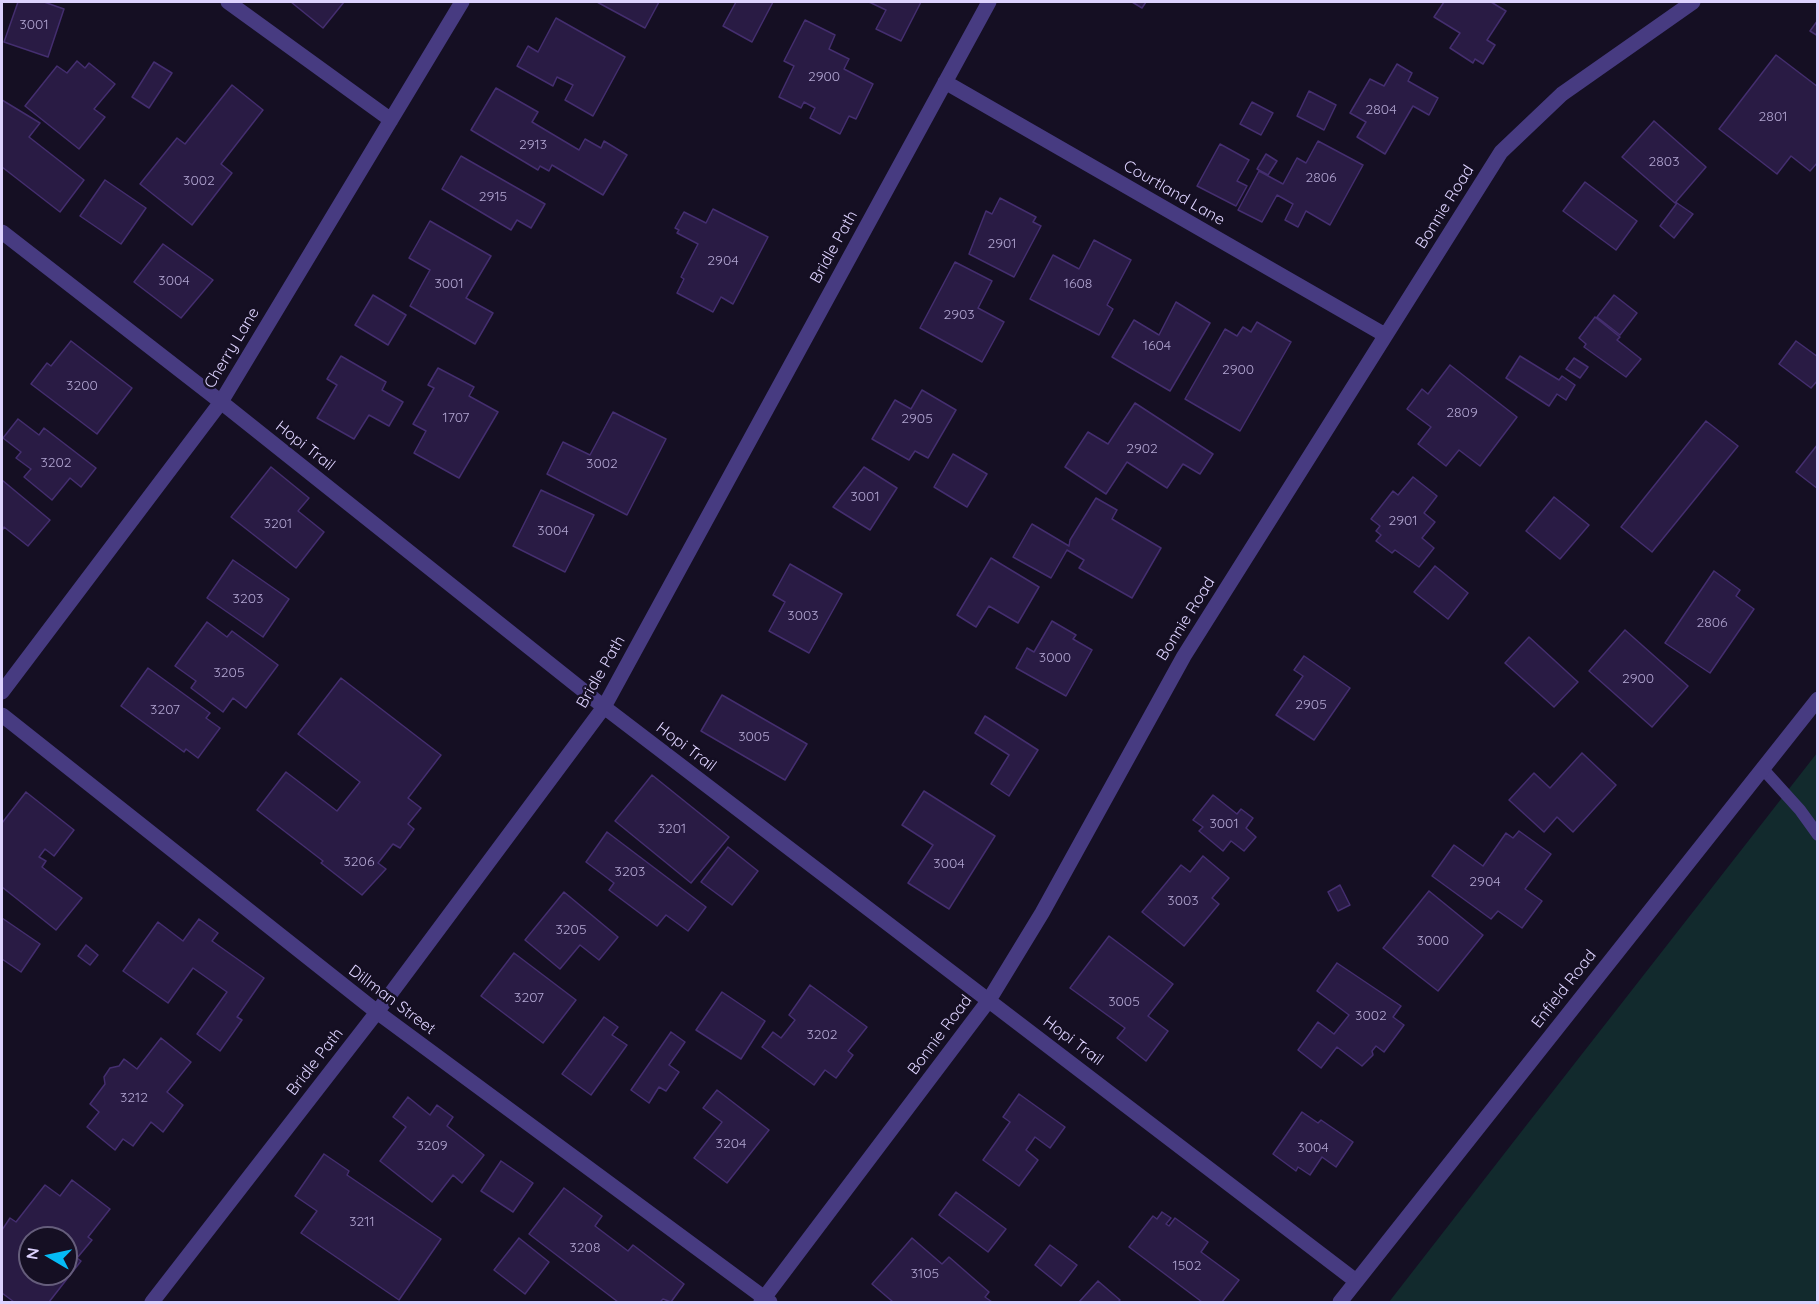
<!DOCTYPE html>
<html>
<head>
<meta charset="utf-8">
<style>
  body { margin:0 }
  #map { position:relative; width:1819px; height:1304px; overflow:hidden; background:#150f23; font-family:Quicksand,sans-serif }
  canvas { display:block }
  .frame { position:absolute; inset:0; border:3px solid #ddd2fe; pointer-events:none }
  .north { position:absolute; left:18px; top:1226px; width:60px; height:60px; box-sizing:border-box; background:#150f23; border:2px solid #655d7b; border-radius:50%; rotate:279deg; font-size:16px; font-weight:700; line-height:24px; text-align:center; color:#ddd2fe }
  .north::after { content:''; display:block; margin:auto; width:21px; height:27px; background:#05bbf6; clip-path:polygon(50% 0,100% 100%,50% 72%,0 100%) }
</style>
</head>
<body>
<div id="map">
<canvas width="1819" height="1304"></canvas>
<div class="frame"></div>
<div class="north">N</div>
</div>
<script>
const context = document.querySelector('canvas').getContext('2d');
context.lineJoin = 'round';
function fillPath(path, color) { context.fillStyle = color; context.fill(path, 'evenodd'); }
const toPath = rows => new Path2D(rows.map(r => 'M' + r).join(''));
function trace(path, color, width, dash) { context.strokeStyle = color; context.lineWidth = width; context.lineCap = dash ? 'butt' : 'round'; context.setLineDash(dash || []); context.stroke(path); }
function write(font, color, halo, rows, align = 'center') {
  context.font = font + ' Quicksand,sans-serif'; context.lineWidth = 5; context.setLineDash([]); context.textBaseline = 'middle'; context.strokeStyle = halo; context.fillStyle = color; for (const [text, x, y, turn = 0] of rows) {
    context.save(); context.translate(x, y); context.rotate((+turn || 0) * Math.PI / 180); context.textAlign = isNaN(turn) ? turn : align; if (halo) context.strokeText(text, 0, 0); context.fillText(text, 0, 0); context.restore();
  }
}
const green = toPath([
  [1817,753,1817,1302,1389,1302,1525,1127]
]);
const building = toPath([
  [18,2,44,2,64,9,48,57,4,42,18,2],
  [291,2,344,2,323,28,291,2],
  [597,2,659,2,645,28,597,2],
  [736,2,773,2,752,42,723,26,736,2],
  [869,2,921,2,901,41,876,29,886,10,869,2],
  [1132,2,1146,2,1142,8,1132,2],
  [1444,2,1491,2,1506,11,1487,40,1495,45,1483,64,1475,59,1473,63,1450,48,1460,33,1434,17,1444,2],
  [556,18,625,57,593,116,565,100,573,85,557,77,553,86,517,66,528,46,538,52,556,18],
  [805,20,835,35,829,49,849,59,844,69,873,84,856,119,849,116,840,134,810,118,815,108,804,102,801,108,779,97,794,66,784,61,805,20],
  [1818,20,1818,36,1810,31,1818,20],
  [1776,55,1818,87,1818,162,1810,171,1791,156,1777,174,1719,129,1776,55],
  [77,61,85,68,89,63,115,84,94,109,105,117,79,149,25,106,57,66,67,73,77,61],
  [154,62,172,73,149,108,132,97,154,62],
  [1397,64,1412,73,1408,81,1438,98,1429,115,1413,106,1385,154,1357,137,1366,122,1350,113,1370,79,1384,86,1397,64],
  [232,85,263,110,221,164,232,173,192,225,140,184,177,138,185,144,232,85],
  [496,88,538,112,532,122,579,150,585,139,601,148,604,141,627,155,603,195,552,165,549,171,540,166,538,170,471,130,496,88],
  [1309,91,1336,105,1324,130,1297,116,1309,91],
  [2,100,40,123,29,137,84,180,60,212,2,167,2,100],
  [1252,102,1273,113,1261,135,1240,124,1252,102],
  [1654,121,1706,167,1675,203,1622,157,1654,121],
  [1318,141,1363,165,1330,225,1306,211,1298,227,1285,220,1293,204,1277,195,1262,222,1238,210,1259,171,1283,184,1297,158,1306,163,1318,141],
  [1220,144,1249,160,1237,181,1247,186,1236,206,1197,186,1220,144],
  [1266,154,1277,161,1268,175,1257,169,1266,154],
  [461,156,545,204,531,228,517,220,511,230,442,189,461,156],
  [105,180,146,208,121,244,80,216,105,180],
  [1585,182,1637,221,1616,250,1563,211,1585,182],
  [1000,198,1036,217,1033,222,1041,226,1014,277,969,254,986,211,992,214,1000,198],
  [1677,203,1693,214,1674,238,1660,226,1677,203],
  [713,209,768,237,733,304,721,297,713,312,677,293,684,279,681,277,698,244,677,233,679,230,675,228,684,212,706,223,713,209],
  [430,221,491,256,466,298,493,313,475,344,410,306,430,270,409,258,430,221],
  [1094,240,1131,260,1107,305,1113,309,1099,335,1030,299,1053,255,1079,269,1094,240],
  [163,244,213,280,181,318,134,282,163,244],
  [955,262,992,281,978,308,1004,322,982,362,920,328,955,262],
  [373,295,406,315,388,345,355,325,373,295],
  [1614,295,1637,313,1620,335,1597,317,1614,295],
  [1176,302,1210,323,1170,391,1112,357,1134,320,1159,335,1176,302],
  [1595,317,1620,337,1617,340,1641,359,1626,377,1584,347,1586,344,1579,338,1595,317],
  [1257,322,1291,342,1240,431,1185,399,1225,329,1237,336,1243,327,1251,332,1257,322],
  [71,341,132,388,97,434,31,384,47,363,51,366,71,341],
  [1796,341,1818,357,1818,380,1811,388,1779,364,1796,341],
  [341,356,386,382,382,390,403,402,389,426,369,415,354,439,317,418,337,385,327,379,341,356],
  [1520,356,1559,380,1562,376,1575,385,1566,400,1557,394,1549,406,1506,378,1520,356],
  [1574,358,1588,367,1580,378,1566,369,1574,358],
  [1450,365,1517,417,1480,466,1459,450,1446,466,1418,444,1431,427,1407,409,1422,389,1428,394,1450,365],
  [438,368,474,387,469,396,498,412,459,478,414,453,426,431,413,424,434,388,428,385,438,368],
  [922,390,956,410,928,458,915,451,909,460,872,439,895,400,911,409,922,390],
  [1135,403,1213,454,1200,474,1183,464,1167,488,1127,462,1106,494,1065,467,1088,432,1108,444,1135,403],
  [613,412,666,439,627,515,547,474,563,442,590,455,613,412],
  [18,419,39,435,44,428,96,468,81,487,70,478,52,500,24,477,31,469,16,458,21,452,3,438,18,419],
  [1706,421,1738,446,1652,552,1621,527,1706,421],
  [1818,444,1818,489,1796,472,1818,444],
  [953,454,987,474,967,507,934,487,953,454],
  [271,467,309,498,298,511,324,532,296,568,231,517,271,467],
  [864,467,897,488,870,530,833,507,864,467],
  [1413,477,1437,496,1424,513,1435,522,1422,538,1434,548,1419,567,1395,550,1392,553,1376,541,1381,535,1376,531,1380,526,1371,519,1393,491,1398,495,1413,477],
  [2,480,50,520,28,546,4,527,2,531,2,480],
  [541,490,594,515,565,572,513,546,541,490],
  [1554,497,1589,525,1560,559,1526,531,1554,497],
  [1096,498,1117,510,1112,519,1161,548,1132,598,1079,568,1084,560,1067,550,1051,578,1013,557,1032,524,1069,546,1070,540,1096,498],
  [991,558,1039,587,1018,623,989,606,976,627,957,615,991,558],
  [233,560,289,599,263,637,207,598,233,560],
  [790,564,842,594,809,653,769,631,785,602,773,595,790,564],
  [1435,566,1468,593,1448,619,1414,592,1435,566],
  [1714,571,1740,590,1736,596,1754,609,1710,673,1665,643,1714,571],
  [1052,621,1076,635,1073,639,1092,650,1066,696,1016,668,1027,648,1034,652,1052,621],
  [207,622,227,637,232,631,278,665,246,708,233,698,223,712,191,688,196,681,175,666,207,622],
  [1625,630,1688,686,1652,727,1589,671,1625,630],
  [1529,637,1578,682,1554,707,1505,663,1529,637],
  [1304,656,1350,688,1314,740,1276,715,1303,676,1294,670,1304,656],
  [148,668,210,713,206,718,220,728,198,758,186,749,184,752,121,706,148,668],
  [341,678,441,755,408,798,421,808,408,824,414,829,400,848,393,844,378,863,386,869,362,895,321,863,323,861,257,810,286,772,337,811,360,782,298,734,341,678],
  [722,695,807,744,785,780,701,731,722,695],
  [985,716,1038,750,1009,796,991,784,1009,755,975,733,985,716],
  [1582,753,1616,785,1573,832,1557,817,1544,832,1509,800,1534,773,1550,788,1582,753],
  [652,775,729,837,691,883,615,821,652,775],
  [924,791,995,836,949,909,908,883,933,845,902,825,924,791],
  [26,792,74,830,54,856,45,849,39,857,46,861,42,867,82,898,56,930,2,887,2,823,26,792],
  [1213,795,1237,814,1241,809,1253,818,1246,828,1256,837,1244,851,1231,841,1223,851,1199,831,1203,827,1193,820,1213,795],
  [1519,831,1551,854,1525,889,1542,901,1522,928,1498,911,1491,919,1432,876,1454,845,1483,866,1506,833,1513,838,1519,831],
  [607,832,706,907,688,931,666,915,657,926,609,890,614,883,586,862,607,832],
  [728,847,758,871,732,905,701,882,728,847],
  [1203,856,1229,878,1212,898,1219,904,1184,946,1142,912,1181,865,1190,872,1203,856],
  [1340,885,1350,905,1338,911,1328,892,1340,885],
  [1429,891,1483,935,1438,991,1383,948,1429,891],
  [564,892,618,937,599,960,580,945,560,969,525,940,564,892],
  [2,918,40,944,21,972,2,959,2,918],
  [199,919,218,933,212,941,264,978,237,1017,242,1020,220,1051,197,1034,227,992,193,968,168,1003,123,971,158,922,183,941,199,919],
  [1109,936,1173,984,1148,1016,1168,1031,1146,1061,1117,1038,1125,1028,1070,988,1109,936],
  [86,945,98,955,90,965,78,956,86,945],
  [514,953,576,1000,543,1043,481,996,514,953],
  [1337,963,1401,1006,1393,1017,1404,1025,1384,1052,1376,1046,1372,1051,1373,1055,1362,1066,1337,1047,1321,1068,1298,1050,1318,1022,1334,1034,1349,1015,1317,991,1337,963],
  [810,985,867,1027,848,1051,853,1055,836,1078,825,1070,814,1085,762,1047,773,1032,781,1038,795,1020,789,1015,810,985],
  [722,992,765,1021,741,1059,696,1030,722,992],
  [604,1017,618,1027,612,1035,627,1045,591,1095,562,1074,604,1017],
  [671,1032,685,1042,669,1065,679,1072,666,1091,659,1087,649,1103,631,1090,671,1032],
  [161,1038,191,1062,167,1092,183,1105,163,1132,151,1122,133,1146,123,1139,115,1150,87,1127,99,1112,90,1104,105,1084,104,1077,110,1068,119,1066,124,1059,137,1069,161,1038],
  [717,1090,769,1130,727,1183,694,1158,722,1122,703,1108,717,1090],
  [1019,1094,1065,1127,1050,1148,1035,1137,1026,1150,1038,1160,1019,1186,983,1160,1010,1122,1003,1117,1019,1094],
  [408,1097,430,1115,437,1105,453,1117,447,1126,484,1155,462,1183,453,1175,432,1202,380,1161,406,1127,393,1117,408,1097],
  [1302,1112,1318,1123,1321,1120,1353,1142,1336,1167,1322,1157,1310,1175,1298,1167,1296,1171,1273,1154,1302,1112],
  [324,1154,349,1171,347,1175,441,1239,399,1300,301,1233,317,1211,295,1196,324,1154],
  [501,1161,533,1183,513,1212,481,1191,501,1161],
  [72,1180,110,1209,88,1237,92,1240,77,1258,81,1261,49,1302,14,1302,2,1293,2,1230,10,1218,16,1222,45,1185,60,1196,72,1180],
  [30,1238,66,1238,66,1274,30,1274,30,1238],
  [564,1188,602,1216,595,1226,628,1251,633,1245,684,1284,671,1302,663,1299,660,1302,618,1302,529,1234,564,1188],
  [956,1192,1006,1229,988,1252,939,1215,956,1192],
  [1162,1212,1171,1218,1166,1224,1169,1226,1175,1218,1208,1242,1201,1252,1239,1280,1222,1302,1202,1302,1129,1247,1153,1216,1157,1219,1162,1212],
  [519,1238,549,1262,525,1294,494,1270,519,1238],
  [912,1238,942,1264,949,1257,989,1292,985,1297,992,1302,893,1302,872,1284,912,1238],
  [1050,1245,1077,1265,1061,1286,1035,1265,1050,1245],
  [1098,1281,1120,1300,1118,1302,1079,1302,1098,1281]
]);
const service = toPath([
  [1762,768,1800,810,1818,835]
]);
const minor = toPath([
  [228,2,391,120],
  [945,82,1385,335],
  [2,232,221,402,604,707,1356,1281],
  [2,692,221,402,462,2],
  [2,715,377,1012,770,1302],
  [152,1302,377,1012,604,707,989,2],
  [761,1302,989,1000,1042,913,1184,656,1501,152,1562,94,1693,2]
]);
const tertiary = toPath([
  [1340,1302,1818,699]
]);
const numberNames = [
  ["3001",34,25],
  ["2900",824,77],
  ["2804",1381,110],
  ["2801",1773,117],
  ["2913",533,145],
  ["2803",1664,162],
  ["2806",1321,178],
  ["3002",199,181],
  ["2915",493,197],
  ["2901",1002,244],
  ["2904",723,261],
  ["3004",174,281],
  ["3001",449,284],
  ["1608",1078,284],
  ["2903",959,315],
  ["1604",1157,346],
  ["2900",1238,370],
  ["3200",82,386],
  ["2809",1462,413],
  ["1707",456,418],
  ["2905",917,419],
  ["2902",1142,449],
  ["3202",56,463],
  ["3002",602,464],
  ["3001",865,497],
  ["2901",1403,521],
  ["3201",278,524],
  ["3004",553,531],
  ["3203",248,599],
  ["3003",803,616],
  ["2806",1712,623],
  ["3000",1055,658],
  ["3205",229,673],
  ["2900",1638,679],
  ["2905",1311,705],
  ["3207",165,710],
  ["3005",754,737],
  ["3001",1224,824],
  ["3201",672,829],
  ["3206",359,862],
  ["3004",949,864],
  ["3203",630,872],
  ["2904",1485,882],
  ["3003",1183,901],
  ["3205",571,930],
  ["3000",1433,941],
  ["3207",529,998],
  ["3005",1124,1002],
  ["3002",1371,1016],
  ["3202",822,1035],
  ["3212",134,1098],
  ["3204",731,1144],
  ["3209",432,1146],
  ["3004",1313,1148],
  ["3211",362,1222],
  ["3208",585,1248],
  ["1502",1187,1266],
  ["3105",925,1274]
];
const streetNames = [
  ["Courtland Lane",1174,193,30],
  ["Bonnie Road",1445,207,-58],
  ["Bridle Path",834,247,-61],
  ["Cherry Lane",232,348,-59],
  ["Hopi Trail",305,446,38],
  ["Bonnie Road",1186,619,-58],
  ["Bridle Path",601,672,-60],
  ["Hopi Trail",686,747,37],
  ["Enfield Road",1564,989,-52],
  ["Dillman Street",392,1000,37],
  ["Bonnie Road",940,1035,-53],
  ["Hopi Trail",1073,1041,37],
  ["Bridle Path",315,1062,-52]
];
fillPath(green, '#122a2d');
fillPath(building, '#291b44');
trace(building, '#442e6f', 1.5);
trace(service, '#473b81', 12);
trace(minor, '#473b81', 15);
trace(tertiary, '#473b81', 15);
write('14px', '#b0a4d0', null, numberNames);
write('16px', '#ddd2fe', '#150f23', streetNames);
</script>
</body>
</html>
